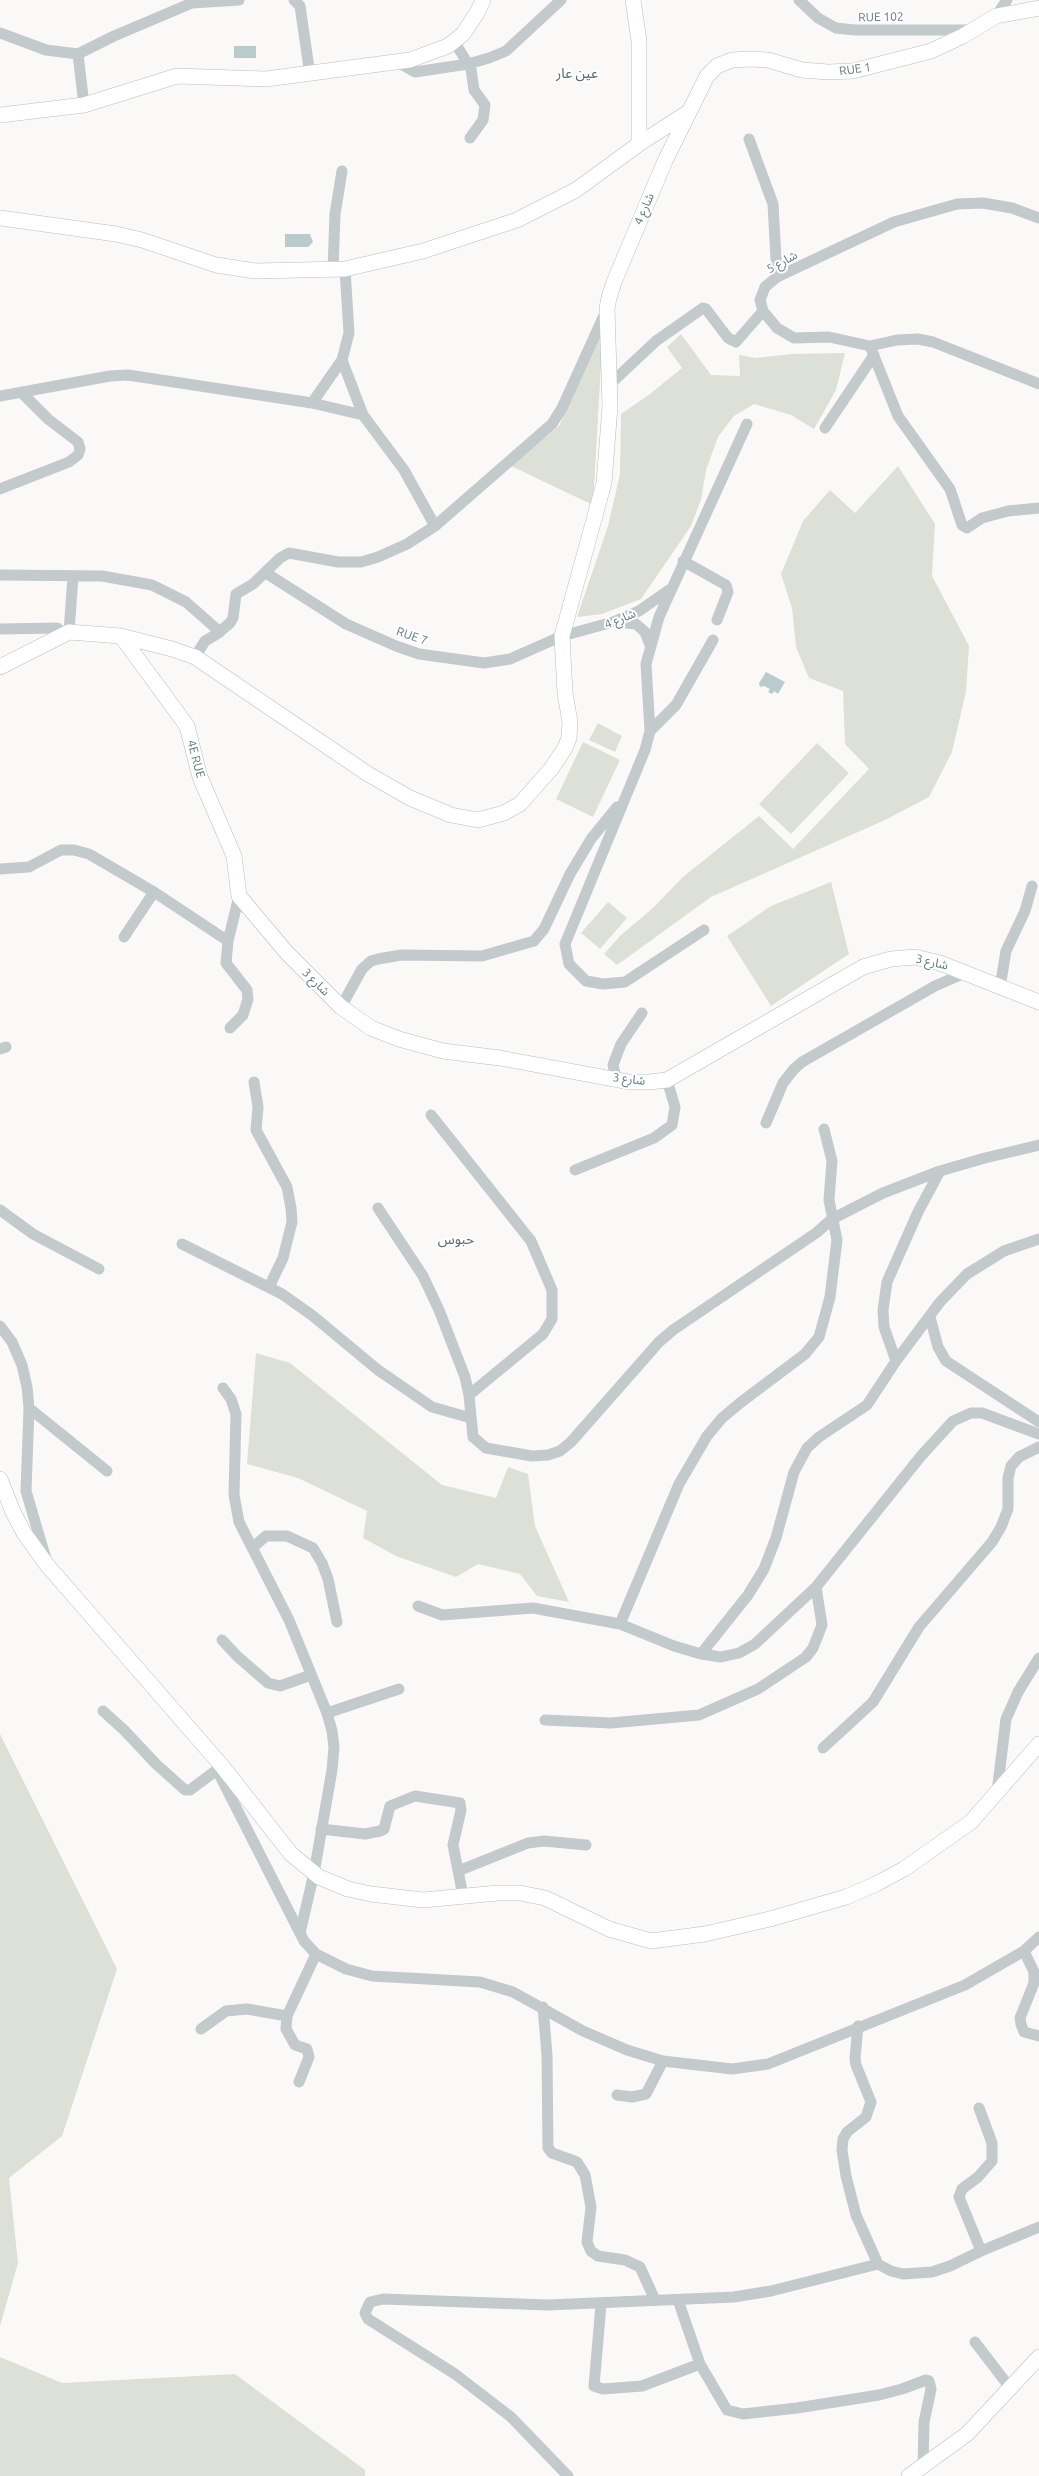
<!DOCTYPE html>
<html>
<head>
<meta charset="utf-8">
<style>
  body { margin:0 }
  canvas { display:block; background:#faf9f8 }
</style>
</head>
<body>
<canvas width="1039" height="2476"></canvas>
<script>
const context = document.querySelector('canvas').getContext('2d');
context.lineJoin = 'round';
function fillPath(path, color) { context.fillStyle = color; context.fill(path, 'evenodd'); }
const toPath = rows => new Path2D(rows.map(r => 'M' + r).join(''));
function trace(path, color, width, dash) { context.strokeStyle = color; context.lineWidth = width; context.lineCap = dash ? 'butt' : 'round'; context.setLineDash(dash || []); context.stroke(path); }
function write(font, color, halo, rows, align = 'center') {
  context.font = font + ' Ubuntu,"Noto Sans Arabic",sans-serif'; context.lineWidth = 4; context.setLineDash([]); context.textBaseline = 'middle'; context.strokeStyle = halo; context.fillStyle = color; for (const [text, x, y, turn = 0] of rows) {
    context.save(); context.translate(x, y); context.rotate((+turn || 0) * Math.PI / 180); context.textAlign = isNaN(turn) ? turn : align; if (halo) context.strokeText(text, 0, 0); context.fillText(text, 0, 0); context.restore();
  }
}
const green = toPath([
  [603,330,593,505,511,466,559,426],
  [681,334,711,375,740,376,739,355,756,358,792,354,845,353,836,390,814,429,791,415,754,404,734,416,718,437,706,470,701,500,691,526,641,599,602,614,577,617,608,526,620,474,621,414,650,394,682,368,667,347],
  [898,466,935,524,932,576,969,646,966,691,952,752,929,797,885,820,711,897,617,965,604,954,620,936,654,907,683,877,759,816,793,849,869,769,845,744,843,691,809,678,796,647,792,608,781,574,803,521,830,490,855,513],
  [598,723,622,736,615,752,589,740],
  [583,742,620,760,593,817,556,799],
  [817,743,849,773,791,834,759,804],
  [831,882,849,954,771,1006,727,936,771,906],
  [608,902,627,918,600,949,581,933],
  [256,1353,290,1363,442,1485,496,1498,508,1467,528,1474,535,1526,569,1602,537,1596,520,1574,478,1564,456,1577,396,1556,363,1538,367,1511,298,1478,247,1464],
  [0,1734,117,1969,62,2136,9,2178,18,2263,0,2326],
  [0,2357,62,2383,235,2374,365,2470,365,2476,0,2476]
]);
const water = toPath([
  [234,46,256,46,256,58,234,58],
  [285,234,310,234,313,242,308,247,285,247],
  [766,672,785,682,778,694,774,691,772,694,768,692,770,689,764,686,760,687,759,683]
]);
const street = toPath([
  [294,0,300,6,310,75],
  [799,0,818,18,836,28,855,30,972,30],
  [996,16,1007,0],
  [0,33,46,50,78,54,114,36,192,3,239,0],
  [454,41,471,69,474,90,485,105,483,120,470,138],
  [78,54,84,105],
  [398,62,415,72,468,64,489,58,506,51,561,0],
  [749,139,773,204,777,277],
  [345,269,349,333,342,360,363,415,404,470,435,526],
  [333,270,335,214,342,171],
  [763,311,777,328,794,338,829,337,870,346,897,340,918,339,933,342,1039,384],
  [870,346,898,416,950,489,962,525,967,528,982,518,1008,511,1039,508],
  [607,387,656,341,703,308,706,309,728,338,736,342,763,311,760,300,765,287,777,277,894,222,957,204,983,203,1012,208,1039,218],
  [0,396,110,376,128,375,312,403,363,415],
  [312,403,342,360],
  [825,428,874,355],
  [0,489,69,462,78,455,80,449,78,442,48,419,21,392],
  [683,561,726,585,728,592,717,620],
  [266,573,346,624,396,646,419,654,484,663,510,659,562,636,613,622,639,611,669,590],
  [0,575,102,576,152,585,186,602,220,632],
  [617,622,636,624,645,632,650,645],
  [0,629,57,628,65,634],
  [69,632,73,576],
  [195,657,205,641,217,634,230,623,233,618,236,594,253,584,280,558,289,553,338,562,361,562,378,557,407,544,435,526,552,424,562,408,606,311],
  [650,731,676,705,713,640],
  [0,869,29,867,61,850,74,850,89,854,154,892,228,941,239,896],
  [704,930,625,982,603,984,586,981,569,964,565,944,645,750,650,731,646,664,659,617,747,424],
  [124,937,154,892],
  [228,941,226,963,247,990,248,999,243,1015,230,1028],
  [1000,987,1006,951,1025,911,1032,886],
  [341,1007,362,969,371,961,378,959,401,955,482,956,534,941,544,929,570,874,591,839,617,807],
  [0,1049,6,1047],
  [616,1078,613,1065,621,1044,642,1013],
  [254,1082,258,1107,256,1130,287,1187,291,1208,292,1222,283,1258,269,1287],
  [431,1115,531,1241,552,1290,552,1319,543,1334,469,1395],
  [766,1123,783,1083,794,1069,802,1062,935,986,967,972],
  [824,1129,832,1161,829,1200,837,1240,830,1297,819,1337,805,1354,740,1403,722,1418,707,1436,679,1484,620,1624,674,1646,701,1654,721,1657,739,1653,755,1644,816,1587,921,1456,953,1421,971,1413,982,1413,1039,1434],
  [575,1170,654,1138,672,1125,675,1107,667,1080],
  [378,1208,423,1276,439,1310,465,1377,469,1395,473,1437,486,1448,532,1456,548,1455,560,1451,571,1442,659,1342,673,1330,816,1233,832,1219,883,1193,940,1171,985,1158,1039,1145],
  [0,1210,33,1234,99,1269],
  [182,1244,282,1294,313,1316,378,1370,432,1407,471,1418],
  [930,1317,938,1347,946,1361,1039,1422],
  [0,1326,12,1342,22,1365,27,1387,29,1408,26,1491,46,1559],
  [896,1361,884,1327,883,1310,887,1282,918,1212,940,1171],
  [223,1388,231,1399,236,1414,234,1495,239,1522,289,1620,327,1713,332,1731,334,1747,332,1770,314,1873,300,1933],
  [29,1408,107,1471],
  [252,1548,266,1536,287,1536,313,1548,322,1563,328,1579,337,1622],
  [418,1606,442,1615,533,1608,620,1624],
  [222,1640,237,1656,268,1683,280,1686,311,1675],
  [701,1654,748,1595,764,1569,776,1538,794,1472,807,1448,819,1437,867,1405,896,1361,940,1302,967,1274,1004,1251,1039,1239],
  [103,1711,124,1730,156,1764,185,1790,190,1790,222,1766],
  [327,1713,399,1689],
  [545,1720,611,1723,699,1715,758,1689,806,1657,813,1648,822,1625,816,1587],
  [823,1748,873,1702,919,1627,992,1542,1001,1527,1008,1509,1008,1478,1011,1466,1019,1457,1039,1447],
  [217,1770,304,1941,316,1954,346,1969,372,1976,480,1982,513,1992,583,2031,627,2050,663,2061,732,2069,768,2064,965,1985,1024,1951,1039,1937],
  [997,1792,1006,1719,1018,1692,1039,1658],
  [321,1829,365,1834,380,1831,384,1829,390,1806,415,1796,460,1803,461,1810,453,1845,463,1896],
  [458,1871,528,1843,544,1841,586,1845],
  [1024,1951,1034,1972,1034,1983,1020,2018,1021,2024,1024,2032,1039,2036],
  [543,2007,547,2055,548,2148,552,2153,577,2162,585,2175,591,2207,587,2242,591,2251,598,2256,625,2260,640,2267,655,2300],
  [287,2016,286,2029,295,2045,307,2049,309,2057,299,2082],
  [858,2026,855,2058,856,2065,871,2102,866,2117,847,2132,843,2139,842,2150,846,2176,856,2215,878,2264,891,2271,903,2274,932,2272,950,2266,981,2251,1039,2227],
  [201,2029,226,2011,247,2009,287,2016,316,1954],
  [617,2095,632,2097,646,2094,663,2061],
  [979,2108,992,2143,992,2161,978,2177,962,2189,959,2197,981,2251],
  [601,2305,594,2386,603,2389,642,2386,700,2364,678,2300],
  [975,2342,1011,2389],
  [700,2364,727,2410,743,2414,797,2408,879,2395,902,2389,926,2380,929,2381,931,2389,924,2422,923,2467],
  [568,2476,511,2417,455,2374,368,2319,365,2313,370,2302,383,2299,548,2305,734,2297,771,2291,878,2264]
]);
const secondary = toPath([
  [633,0,639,41,639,144],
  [0,115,84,105,177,76,266,79,410,60,448,46,463,34,477,13,483,0],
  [0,218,116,234,142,240,216,265,255,271,345,269,423,251,517,220,576,190,639,144,687,113],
  [121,636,187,726,200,777,234,856,239,896,287,953,341,1007,371,1028,399,1039,443,1051,500,1058,629,1082,649,1082,667,1080,863,967,891,959,915,957,940,963,1039,1002],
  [0,667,69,632,121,636,172,649,195,657,368,774,410,798,451,815,478,820,504,813,520,804,551,769,565,748,569,738,570,722,565,693,562,636,604,483,610,407,607,308,609,298,614,282,665,161,707,76,717,66,732,60,749,59,768,60,802,70,828,72,853,71,931,51,963,36,996,16,1039,8],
  [0,1479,13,1512,24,1533,47,1565,222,1766,291,1854,319,1877,348,1889,371,1894,423,1900,498,1893,520,1893,545,1898,609,1929,651,1941,705,1934,770,1919,846,1897,876,1884,904,1869,971,1822,1039,1744],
  [909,2476,967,2434,1039,2357]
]);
const streetNames = [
  ["RUE 102",881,17,-1],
  ["RUE 1",855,69,-8],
  ["شارع 4",644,209,-67],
  ["شارع 5",782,262,-29],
  ["شارع 4",620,619,-23],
  ["RUE 7",412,636,19],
  ["4E RUE",196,759,75],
  ["شارع 3",932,962,13],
  ["شارع 3",316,982,45],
  ["شارع 3",629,1079,7]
];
const quarterNames = [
  ["عين عار",577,73],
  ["حبوس",456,1239]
];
fillPath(green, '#dce0d6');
fillPath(water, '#b9cbcc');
trace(secondary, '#b5bec1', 16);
trace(street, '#c2cacc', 11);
trace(secondary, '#fff', 15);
write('12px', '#5e787f', '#fff', streetNames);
write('14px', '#556a70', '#fff', quarterNames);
</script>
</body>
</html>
